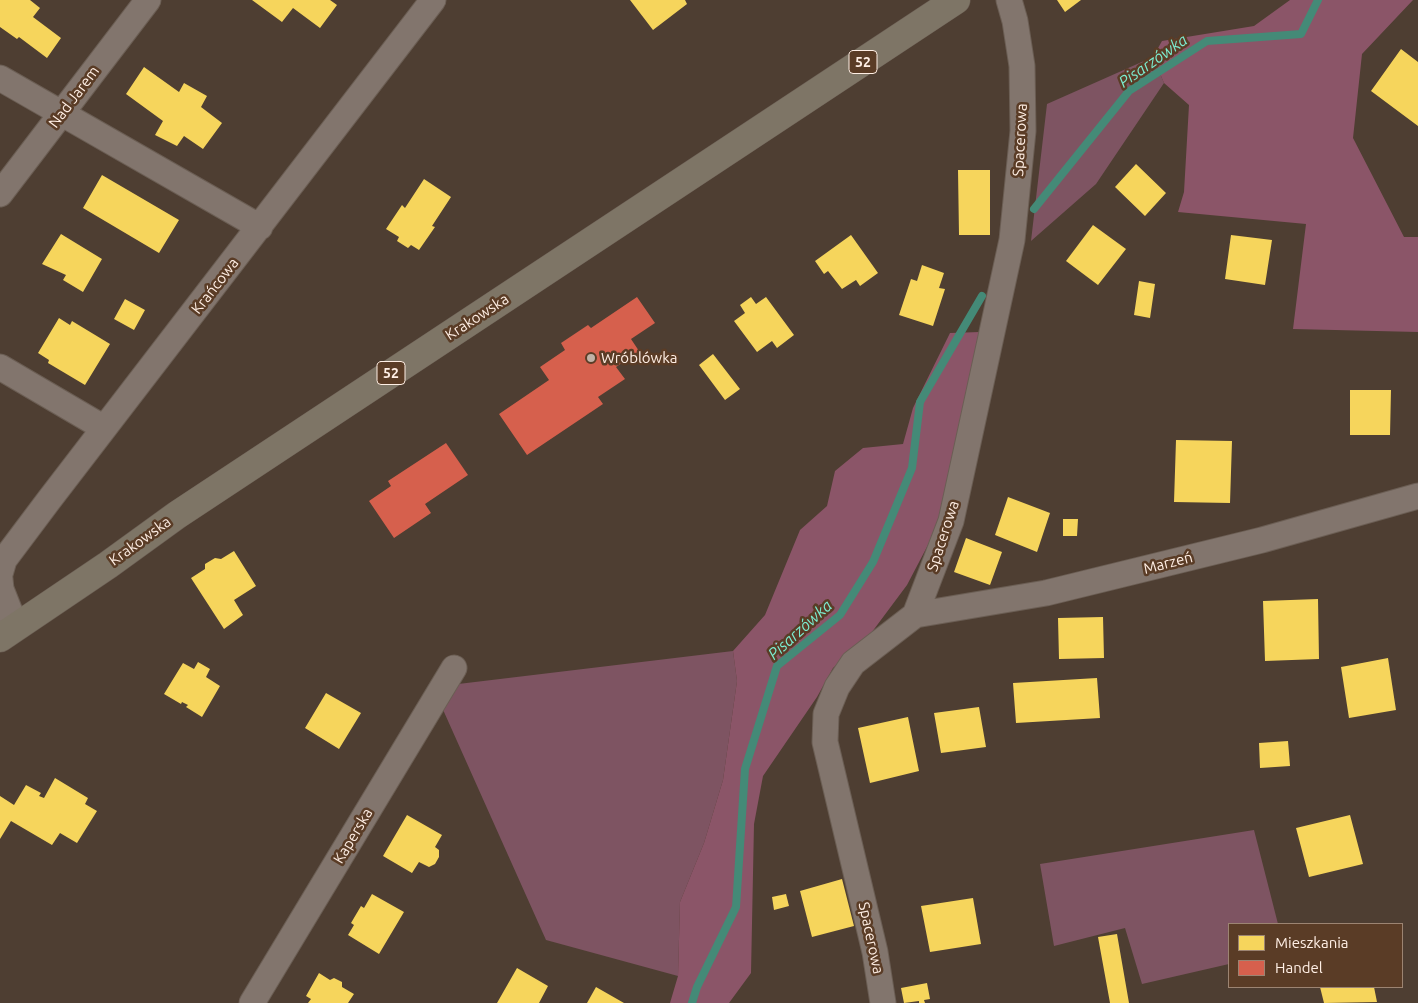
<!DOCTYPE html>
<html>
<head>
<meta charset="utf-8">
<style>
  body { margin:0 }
  #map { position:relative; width:1418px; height:1003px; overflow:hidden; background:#4e3e32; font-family:Ubuntu,sans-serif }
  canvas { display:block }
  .legend { position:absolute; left:1228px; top:923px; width:175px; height:65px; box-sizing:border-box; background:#5a3c26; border:1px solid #9c8472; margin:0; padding:6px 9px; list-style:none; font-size:15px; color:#ffefe5 }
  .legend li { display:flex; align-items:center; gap:10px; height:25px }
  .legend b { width:25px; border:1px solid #9c8472 }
</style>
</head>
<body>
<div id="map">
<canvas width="1418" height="1003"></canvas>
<ul class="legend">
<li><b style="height:14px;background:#f6d55c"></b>Mieszkania</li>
<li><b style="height:14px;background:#d6604d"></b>Handel</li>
</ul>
</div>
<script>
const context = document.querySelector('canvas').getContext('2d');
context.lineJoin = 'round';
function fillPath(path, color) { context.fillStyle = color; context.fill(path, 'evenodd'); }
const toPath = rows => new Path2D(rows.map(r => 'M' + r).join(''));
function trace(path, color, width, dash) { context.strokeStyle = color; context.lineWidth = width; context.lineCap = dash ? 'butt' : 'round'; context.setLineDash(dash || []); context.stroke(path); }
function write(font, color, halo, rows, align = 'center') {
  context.font = font + ' Ubuntu,sans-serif'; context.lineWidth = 5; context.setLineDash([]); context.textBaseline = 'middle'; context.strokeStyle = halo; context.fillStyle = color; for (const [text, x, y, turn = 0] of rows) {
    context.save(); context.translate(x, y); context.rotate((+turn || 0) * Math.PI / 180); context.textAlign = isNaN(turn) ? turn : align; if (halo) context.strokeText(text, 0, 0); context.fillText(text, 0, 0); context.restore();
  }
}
const green = toPath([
  [1153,57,1164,83,1096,184,1031,241,1047,104],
  [733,651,737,681,723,780,704,843,680,902,678,976,546,940,440,703,450,685],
  [1254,830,1278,924,1229,924,1229,964,1142,984,1125,928,1054,946,1040,864]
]);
const forest = toPath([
  [1290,0,1413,0,1362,54,1353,138,1404,237,1418,237,1418,332,1293,329,1306,224,1178,212,1184,192,1189,105,1164,83,1153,57,1162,41,1254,26],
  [980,332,939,524,907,585,869,636,833,668,817,697,763,776,754,824,751,973,729,1003,670,1003,678,976,680,902,704,843,723,780,737,681,733,651,765,615,800,530,827,506,835,471,863,448,903,444,913,408,950,333]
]);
const homes = toPath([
  [0,0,30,0,40,8,33,17,61,38,47,58,19,37,17,39,0,27],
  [252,0,330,0,337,5,320,28,293,8,282,22],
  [630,0,685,0,687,4,653,30],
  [1057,0,1081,0,1065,12],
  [1401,49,1418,62,1418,126,1371,91],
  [144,67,179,92,184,83,207,96,201,107,222,123,203,149,184,136,177,146,155,135,163,121,126,94],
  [1136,164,1166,193,1145,216,1115,187],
  [958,170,990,170,990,235,959,235],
  [102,175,179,220,159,253,83,208],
  [424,179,451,197,432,226,435,227,419,250,411,245,408,248,397,241,399,237,386,229,402,205,405,208],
  [1093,225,1126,249,1098,285,1066,261],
  [61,234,102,259,83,292,63,280,66,275,42,264],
  [851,235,878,273,860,286,856,280,842,289,828,271,824,274,815,261],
  [1231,235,1272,240,1265,285,1225,279],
  [922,265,944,273,939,288,945,289,933,326,899,315,911,279,917,281],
  [1139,281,1155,284,1150,318,1134,315],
  [751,297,756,304,766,297,794,335,777,348,772,341,757,352,734,321,745,313,740,305],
  [125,299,145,310,134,330,114,319],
  [59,318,70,325,72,321,110,344,85,385,48,363,49,360,38,353],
  [713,354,740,389,725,400,699,365],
  [1350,390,1391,390,1390,435,1350,435],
  [1176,440,1232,441,1230,503,1174,502],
  [1008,497,1050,513,1037,552,995,535],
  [1063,519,1078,519,1077,536,1063,536],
  [966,538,1002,552,990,585,954,572],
  [234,551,256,586,234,600,243,615,224,629,191,578,205,569,205,564,215,558,221,559],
  [1318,599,1319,659,1265,661,1263,601],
  [1103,617,1104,658,1059,659,1058,618],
  [1388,658,1396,710,1349,718,1341,667],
  [198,662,210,669,206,677,220,686,202,717,186,707,188,705,182,702,181,704,164,694,183,663,194,669],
  [1097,678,1100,718,1016,723,1013,683],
  [326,693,361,713,339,749,305,728],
  [979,707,986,747,941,753,934,713],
  [908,717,919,771,870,783,858,728],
  [1288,741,1290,766,1260,768,1259,743],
  [55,778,88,798,85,804,97,811,77,843,60,833,52,845,11,821,0,839,0,796,14,805,26,785,41,793,39,796,44,798],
  [407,815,442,835,435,847,439,850,439,857,435,864,429,867,419,862,412,873,383,856],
  [1350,815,1363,864,1309,877,1296,828],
  [842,879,854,926,812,937,800,891],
  [372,894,404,912,379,954,348,935,354,925,351,923,361,906,364,908],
  [786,894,789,906,774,910,772,897],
  [973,898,981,944,930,952,921,906],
  [1117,934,1129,1003,1110,1003,1098,937],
  [517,968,548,986,539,1003,497,1003],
  [319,973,330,980,334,978,342,982,342,987,354,994,348,1003,308,1003,311,999,306,996],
  [927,983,930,999,924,1000,925,1003,919,1003,919,1001,904,1003,901,988],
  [596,987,624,1003,587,1003],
  [1320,987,1374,987,1377,1002,1324,1003]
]);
const shops = toPath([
  [637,297,655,323,631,339,639,351,616,367,625,379,598,397,603,404,527,455,499,414,549,380,540,367,565,350,561,343,588,325,591,328],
  [446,443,468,475,425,504,431,513,394,538,369,501,391,486,388,481]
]);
const stream = toPath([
  [1034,209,1129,91,1207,41,1301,34,1318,0],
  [692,1003,697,987,736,907,745,769,777,666,840,615,873,562,912,468,920,402,982,296]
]);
const minor = toPath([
  [0,78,260,227],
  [0,194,148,0],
  [0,367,104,428],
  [0,574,4,560,49,500,433,0],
  [0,579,1,589,16,627],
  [915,615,1046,593,1262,540,1418,496],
  [252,1003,454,668],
  [883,1003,875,952,825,742,826,714,837,687,853,663,915,615,951,521,1012,240,1023,131,1022,66,1015,21,1009,0]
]);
const major = toPath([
  [0,638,108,565,177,515,956,0]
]);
const markers = [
  [591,358,5,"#c1b1a6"]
];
const shields = [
  [863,62,28],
  [391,373,28]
];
const shieldNames = [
  ["52",863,62],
  ["52",391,373]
];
const streetNames = [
  ["Nad Jarem",74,97,-53],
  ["Spacerowa",1020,140,-87],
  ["Krańcowa",215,286,-52],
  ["Krakowska",477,317,-33],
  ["Spacerowa",943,536,-72],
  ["Krakowska",140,541,-36],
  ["Marzeń",1168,563,-14],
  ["Kaperska",353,836,-59],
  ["Spacerowa",871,938,78]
];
const poiNames = [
  ["Wróblówka",601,358]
];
const waterNames = [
  ["Pisarzówka",1153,61,-35],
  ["Pisarzówka",800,630,-42]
];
fillPath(green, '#7e5462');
fillPath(forest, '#8b5568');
fillPath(homes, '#f6d55c');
fillPath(shops, '#d6604d');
trace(stream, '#448a77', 8);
trace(minor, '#6b5e54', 27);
trace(major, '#6b5e54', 29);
trace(minor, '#82756d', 25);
trace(major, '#7e7566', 28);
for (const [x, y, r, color] of markers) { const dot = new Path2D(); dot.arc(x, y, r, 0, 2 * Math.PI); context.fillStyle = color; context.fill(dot); trace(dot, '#5a3c26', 2); }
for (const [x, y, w] of shields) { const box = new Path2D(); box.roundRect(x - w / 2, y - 11.5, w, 23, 4); context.fillStyle = '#5a3c26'; context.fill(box); trace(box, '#ffefe5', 1); }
write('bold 14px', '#ffefe5', null, shieldNames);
write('15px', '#ffefe5', '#5a3c26', streetNames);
write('15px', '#ffefe5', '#5a3c26', poiNames, 'left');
write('italic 16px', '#7cedd1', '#5a3c26', waterNames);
</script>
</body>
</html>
